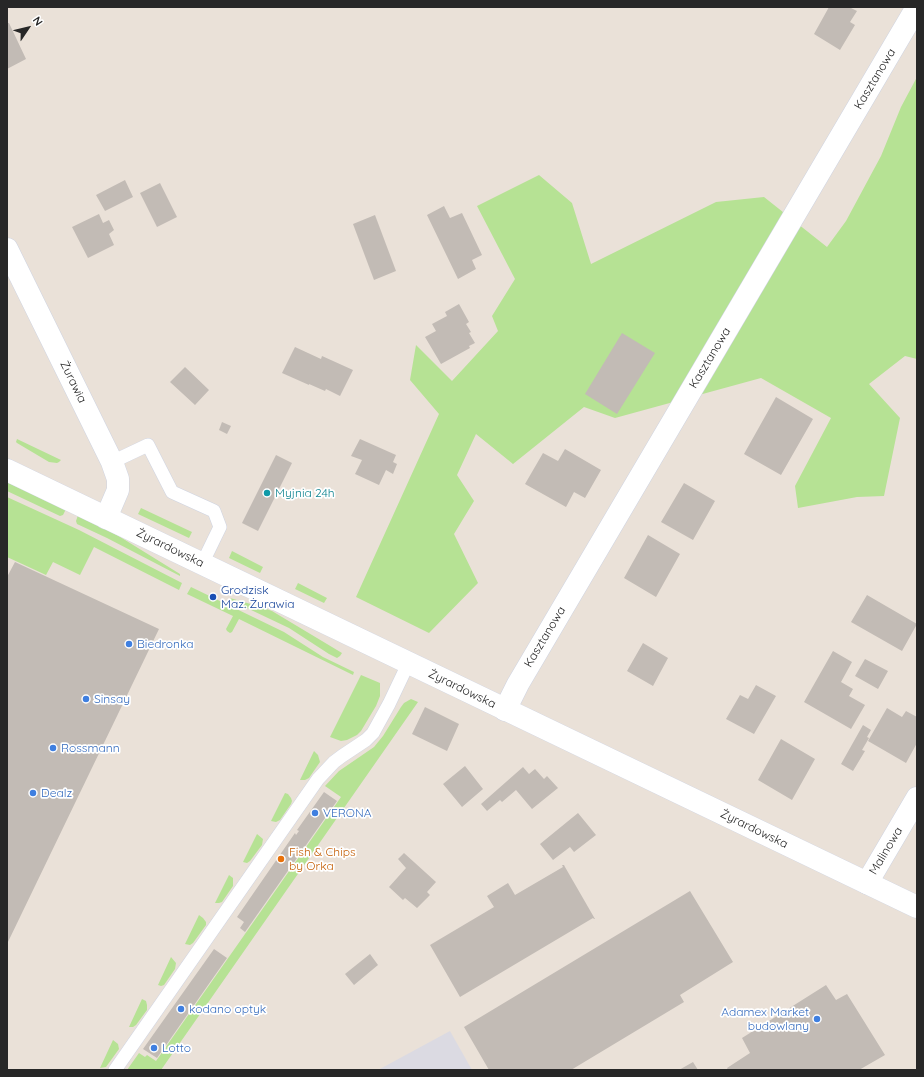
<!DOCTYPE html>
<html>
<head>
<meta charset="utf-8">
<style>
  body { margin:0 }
  #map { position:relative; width:924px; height:1077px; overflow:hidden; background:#eae1d8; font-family:Quicksand,sans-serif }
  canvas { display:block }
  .frame { position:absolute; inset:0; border:8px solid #272727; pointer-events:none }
  .north { position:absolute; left:8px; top:8px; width:40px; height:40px; -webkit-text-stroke:3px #fff; paint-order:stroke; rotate:55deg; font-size:11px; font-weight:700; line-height:16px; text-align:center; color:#272727 }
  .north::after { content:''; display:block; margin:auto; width:14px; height:18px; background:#272727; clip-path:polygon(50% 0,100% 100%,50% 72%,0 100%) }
</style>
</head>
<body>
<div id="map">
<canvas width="924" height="1077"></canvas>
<div class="frame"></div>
<div class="north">N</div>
</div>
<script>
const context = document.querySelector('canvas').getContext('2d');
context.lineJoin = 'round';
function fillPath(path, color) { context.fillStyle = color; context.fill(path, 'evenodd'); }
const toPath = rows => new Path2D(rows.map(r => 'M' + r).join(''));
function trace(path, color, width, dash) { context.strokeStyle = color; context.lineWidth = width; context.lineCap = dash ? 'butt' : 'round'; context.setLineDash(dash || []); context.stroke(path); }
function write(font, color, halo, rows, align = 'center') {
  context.font = font + ' Quicksand,sans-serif'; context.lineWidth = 3.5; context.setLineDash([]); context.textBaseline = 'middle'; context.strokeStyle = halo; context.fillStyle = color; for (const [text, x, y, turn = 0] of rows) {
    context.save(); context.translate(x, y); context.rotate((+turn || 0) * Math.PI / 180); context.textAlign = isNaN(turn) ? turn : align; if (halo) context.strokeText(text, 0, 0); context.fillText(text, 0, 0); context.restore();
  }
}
const industrial = toPath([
  [450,1031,472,1070,378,1070]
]);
const green = toPath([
  [917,77,917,359,905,356,869,384,900,418,884,496,857,497,798,508,795,486,831,418,761,378,615,418,584,407,513,464,476,434,457,475,474,501,454,534,478,583,429,633,356,597,439,414,410,380,416,345,452,381,498,331,492,316,515,279,477,206,539,175,572,203,591,264,716,202,764,197,827,247,846,221,881,156,901,107],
  [17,439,61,460,59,462,57,463,49,462,17,443,16,442],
  [7,481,66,509,63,515,60,516,7,491],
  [7,497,79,530,182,583,179,590,94,547,80,575,53,562,46,575,7,557],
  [141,508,192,532,189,538,138,514],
  [78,515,117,535,180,574,180,576,107,538,77,524,76,521],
  [232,551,263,567,260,573,229,558],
  [298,583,327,598,324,603,295,589],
  [191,587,284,632,323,657,354,672,353,675,239,619,232,632,230,633,227,631,226,629,233,616,187,594],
  [230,598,261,607,272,611,342,653,340,656,337,658,329,654,289,628,230,600],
  [361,675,380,683,380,696,376,706,361,731,357,735,347,740,341,741,330,737],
  [411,699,418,702,161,1070,127,1070,139,1053,145,1057,147,1055,156,1061,341,797,325,786,339,771,374,747,383,736,401,707,404,703],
  [314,751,318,755,320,762,309,778,305,780,300,780],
  [285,793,288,794,291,798,292,801,291,804,280,820,276,822,271,821],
  [257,834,263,839,262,845,250,861,247,863,243,862],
  [229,875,233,878,233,886,222,902,219,903,215,903],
  [199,915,203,918,206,922,206,925,193,943,190,945,185,944],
  [171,957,176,963,175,969,164,985,161,986,158,985],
  [142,999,146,1001,147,1005,147,1010,136,1025,133,1027,129,1027],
  [113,1040,118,1044,119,1049,106,1067,100,1068]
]);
const building = toPath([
  [829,7,849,7,857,11,850,22,855,25,840,50,814,34],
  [7,23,9,23,26,59,7,69],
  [125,180,133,197,105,211,96,195],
  [160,183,177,217,157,227,140,193],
  [444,206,450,218,462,213,482,255,472,260,476,269,458,279,427,215],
  [99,214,103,223,109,220,114,230,109,234,114,245,88,258,72,227],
  [375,215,396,271,374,280,353,224],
  [459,304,469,322,466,324,471,332,469,333,475,343,469,346,470,348,441,364,425,337,436,331,432,324,447,316,445,312],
  [622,333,655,353,617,414,585,394],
  [295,347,321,359,322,356,353,370,340,396,326,389,325,391,309,384,309,385,282,373],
  [185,367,209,390,195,405,170,382],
  [776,397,813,419,781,475,744,454],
  [222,422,231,426,227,434,219,430],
  [360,439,396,455,393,462,397,464,393,474,386,470,379,485,355,474,362,460,351,456],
  [565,449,601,470,585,498,574,492,566,507,525,484,543,453,558,461],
  [276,455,292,463,258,531,242,523],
  [684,483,715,501,693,540,661,522],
  [648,535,680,554,656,597,624,578],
  [15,562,159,629,7,944,7,577],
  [867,595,917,624,902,651,851,622],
  [643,643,668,658,653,686,627,671],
  [833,651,852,662,841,682,853,689,849,696,865,705,851,729,804,702],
  [865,659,888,671,878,689,855,676],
  [756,685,776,696,754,734,726,719,740,695,748,699],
  [425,707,459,724,447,751,412,734],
  [887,708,902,717,906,711,917,717,917,743,906,763,868,741],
  [863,725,871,730,867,737,869,738,862,750,865,751,853,771,841,764],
  [781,739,815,759,792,800,758,780],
  [465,766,483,789,462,807,443,784],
  [523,767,529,774,535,769,544,779,547,776,558,788,532,809,516,790,502,802,500,800,487,811,481,804],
  [324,792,337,801,245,932,240,928,244,922,237,917,295,833,296,835,299,831,297,830],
  [578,813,596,835,574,852,570,847,553,860,540,844],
  [404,853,436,882,427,892,430,895,417,908,405,898,403,900,389,887,406,868,398,859],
  [562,865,564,865,565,867,595,919,594,919,593,918,460,997,430,945,494,907,487,896,508,883,515,895,563,867],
  [690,891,733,962,680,995,684,1002,571,1070,489,1070,464,1027],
  [214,949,227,958,157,1058,143,1049],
  [370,954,378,965,354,985,345,974],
  [826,985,836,1000,847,994,885,1055,859,1070,728,1070,727,1068,750,1053,742,1038],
  [693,1062,698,1070,679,1070]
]);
const lane = toPath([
  [112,462,148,445,172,492,214,511,220,527,202,564],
  [115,1070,318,779,334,762,342,756,366,740,373,733,389,704,408,664]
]);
const street = toPath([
  [7,249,112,462,118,479,118,490,106,518],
  [505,710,518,684,917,7],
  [867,883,917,798]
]);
const secondary = toPath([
  [7,470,917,907]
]);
const markers = [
  [267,493,4,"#0f9aa8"],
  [213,597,4,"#1a4fb4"],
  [129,644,4,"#3f7fe0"],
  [86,699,4,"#3f7fe0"],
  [53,748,4,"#3f7fe0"],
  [33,793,4,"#3f7fe0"],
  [315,813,4,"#3f7fe0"],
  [281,859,4,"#e8710a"],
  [181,1009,4,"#3f7fe0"],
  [817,1019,4,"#3f7fe0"],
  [154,1048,4,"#3f7fe0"]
];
const streetNames = [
  ["Kasztanowa",875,79,-59],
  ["Kasztanowa",710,358,-59],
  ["Żurawia",73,382,64],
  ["Żyrardowska",170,548,26],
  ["Kasztanowa",545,637,-59],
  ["Żyrardowska",462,689,26],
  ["Żyrardowska",754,829,26],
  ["Malinowa",886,851,-59]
];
const cultureNames = [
  ["Myjnia 24h",275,493]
];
const transitNames = [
  ["Grodzisk",221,590],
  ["Maz. Żurawia",221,604]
];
const shopNames = [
  ["Biedronka",137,644],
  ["Sinsay",94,699],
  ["Rossmann",61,748],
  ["Dealz",41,793],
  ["VERONA",323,813],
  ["kodano optyk",189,1009],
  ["Adamex Market",809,1012,"right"],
  ["budowlany",809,1026,"right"],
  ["Lotto",162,1048]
];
const foodNames = [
  ["Fish & Chips",289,852],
  ["by Orka",289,866]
];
fillPath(industrial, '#dbdae2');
fillPath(green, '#b6e294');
fillPath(building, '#c2bbb5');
trace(lane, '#ced3e1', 14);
trace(street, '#ced3e1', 23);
trace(secondary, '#ced3e1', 23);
trace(lane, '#fff', 13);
trace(street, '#fff', 22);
trace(secondary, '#fff', 22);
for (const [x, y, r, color] of markers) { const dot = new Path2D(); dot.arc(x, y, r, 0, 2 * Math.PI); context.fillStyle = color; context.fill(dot); trace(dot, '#fff', 1.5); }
write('12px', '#272727', '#fff', streetNames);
write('12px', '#0d838f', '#fff', cultureNames, 'left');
write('12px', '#164399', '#fff', transitNames, 'left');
write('12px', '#366cbe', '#fff', shopNames, 'left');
write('12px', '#c56008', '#fff', foodNames, 'left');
</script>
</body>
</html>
